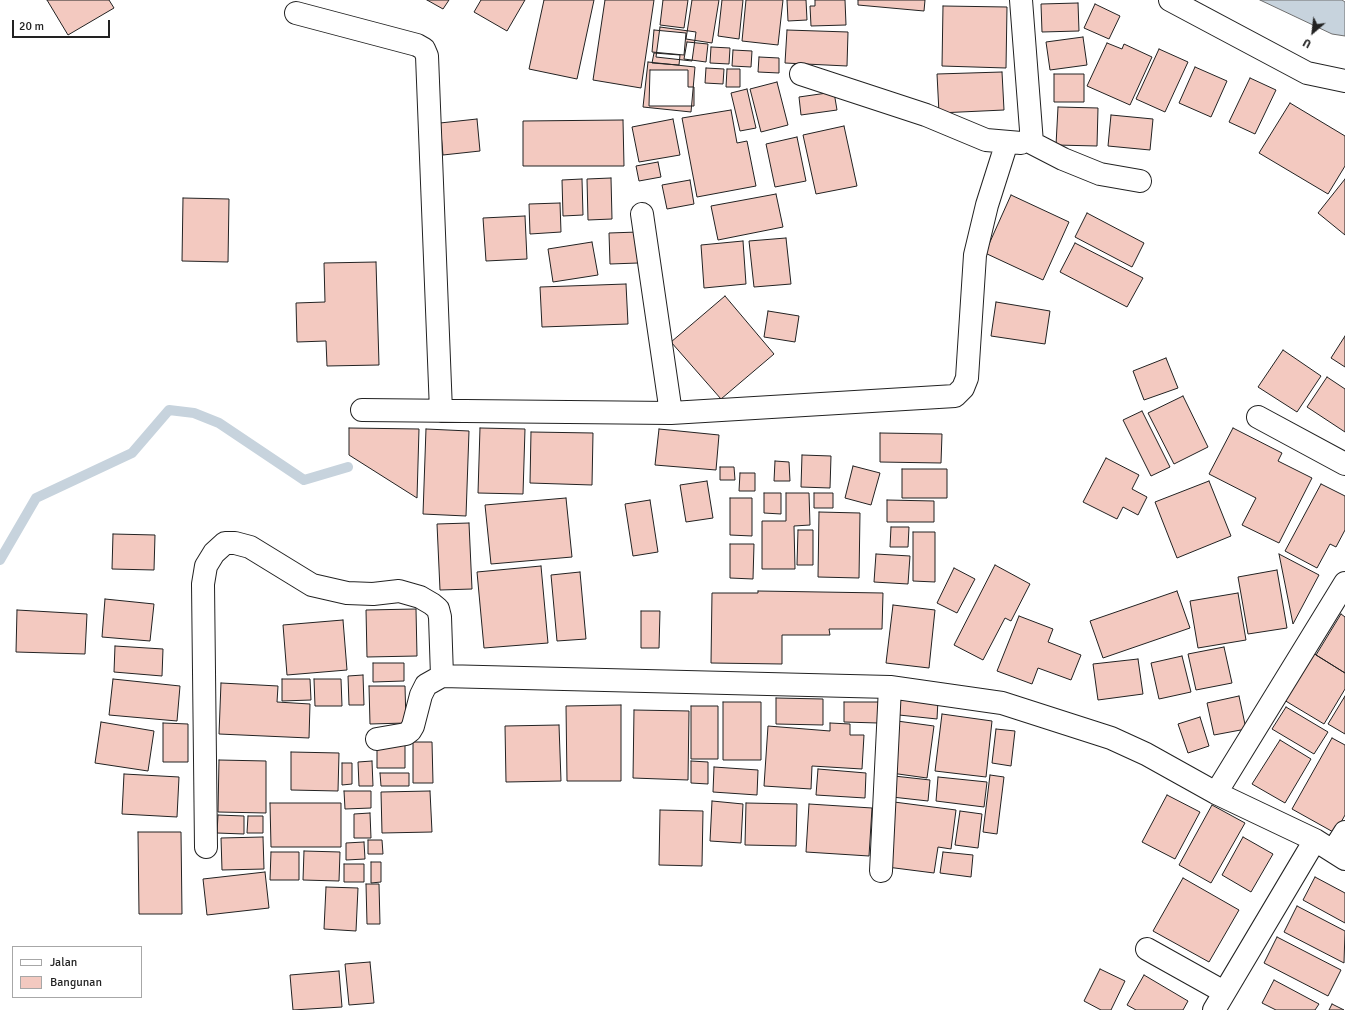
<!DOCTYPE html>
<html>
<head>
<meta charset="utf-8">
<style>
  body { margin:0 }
  #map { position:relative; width:1345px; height:1010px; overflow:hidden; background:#fff; font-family:Signika,sans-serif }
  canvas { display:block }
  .legend { position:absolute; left:12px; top:946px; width:130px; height:52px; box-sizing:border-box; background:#fff; border:1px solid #a7a7a7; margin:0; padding:5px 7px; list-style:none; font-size:12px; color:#222 }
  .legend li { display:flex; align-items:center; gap:8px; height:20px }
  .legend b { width:20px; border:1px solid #a7a7a7 }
  .north { position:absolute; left:1293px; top:12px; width:40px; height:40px; -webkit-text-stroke:3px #fff; paint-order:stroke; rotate:208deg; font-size:11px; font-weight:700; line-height:16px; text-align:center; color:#222 }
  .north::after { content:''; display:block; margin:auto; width:14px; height:18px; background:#222; clip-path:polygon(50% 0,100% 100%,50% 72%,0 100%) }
  .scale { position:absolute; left:12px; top:20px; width:98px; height:18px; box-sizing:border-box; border:2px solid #222; border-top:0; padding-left:5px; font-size:12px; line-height:14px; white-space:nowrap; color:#222; -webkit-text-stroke:3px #fff; paint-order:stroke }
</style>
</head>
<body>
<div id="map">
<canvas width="1345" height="1010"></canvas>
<ul class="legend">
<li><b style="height:5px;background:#fff"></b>Jalan</li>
<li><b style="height:11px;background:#f3c9c0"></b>Bangunan</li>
</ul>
<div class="north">U</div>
<div class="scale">20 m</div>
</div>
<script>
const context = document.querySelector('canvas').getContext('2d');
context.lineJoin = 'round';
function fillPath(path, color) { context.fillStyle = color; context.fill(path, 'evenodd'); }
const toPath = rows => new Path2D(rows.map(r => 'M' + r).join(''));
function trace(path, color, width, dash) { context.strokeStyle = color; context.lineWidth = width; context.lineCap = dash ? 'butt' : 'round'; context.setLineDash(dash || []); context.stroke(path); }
const water = toPath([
  [1260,0,1342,0,1345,2,1345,36,1332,34,1260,0]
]);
const stream = toPath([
  [0,560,36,498,132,453,169,410,194,413,219,423,304,480,348,467]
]);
const building = toPath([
  [47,0,109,0,114,8,68,35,47,0],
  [427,0,449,0,443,9,427,0],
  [481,0,525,0,507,31,474,12,481,0],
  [544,0,594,0,577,79,529,69,544,0],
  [605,0,654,0,641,88,593,80,605,0],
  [663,0,688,0,684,28,660,25,663,0],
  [692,0,719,0,712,43,686,39,692,0],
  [722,0,743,0,739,39,718,36,722,0],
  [746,0,783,0,778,45,742,41,746,0],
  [787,0,806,0,807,20,788,21,787,0],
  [815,0,845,0,846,25,811,26,810,6,815,6,815,0],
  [858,0,925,0,924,11,858,5,858,0],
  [1078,3,1079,31,1042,32,1041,4,1078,3],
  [1095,4,1120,16,1109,39,1084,28,1095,4],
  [943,6,1007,7,1006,68,942,66,943,6],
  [660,27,696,32,692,61,656,57,660,27],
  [654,30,686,33,684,55,652,52,654,30],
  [787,30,848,32,847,66,785,63,787,30],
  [1083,37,1087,65,1050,70,1046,42,1083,37],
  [687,42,708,44,706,62,684,59,687,42],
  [1107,43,1122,49,1124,44,1152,57,1130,105,1087,86,1107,43],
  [711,47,730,48,729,64,710,63,711,47],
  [1159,49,1188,62,1165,112,1136,99,1159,49],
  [733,50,752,51,751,67,732,66,733,50],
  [654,53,680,55,679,65,652,63,654,53],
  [759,57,779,58,779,73,758,72,759,57],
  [648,62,695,67,691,112,643,107,648,62],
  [1195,67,1227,81,1211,117,1179,103,1195,67],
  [706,68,724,69,723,84,705,83,706,68],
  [727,69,740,69,740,87,726,87,727,69],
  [650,70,688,70,688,87,694,87,694,106,649,106,650,70],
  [1002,72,1004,110,939,113,937,74,1002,72],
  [1054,74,1084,74,1084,102,1054,102,1054,74],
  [1250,78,1276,90,1255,134,1229,122,1250,78],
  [777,82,788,125,761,132,750,89,777,82],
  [747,89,756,128,740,131,731,93,747,89],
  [834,92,837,110,801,115,799,97,834,92],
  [1290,103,1345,136,1345,166,1328,194,1259,153,1290,103],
  [1058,107,1098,108,1097,146,1056,145,1058,107],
  [731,110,737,143,747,141,756,186,697,197,682,118,731,110],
  [1111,115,1153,119,1150,150,1108,146,1111,115],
  [477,119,480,151,443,155,440,123,477,119],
  [673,119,680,155,639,162,632,127,673,119],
  [623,120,624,166,523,166,523,121,623,120],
  [844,126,857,186,816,194,803,135,844,126],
  [797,137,806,181,775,187,766,144,797,137],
  [658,162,661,177,639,181,636,166,658,162],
  [611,178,612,219,588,220,587,179,611,178],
  [582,179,583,215,563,216,562,180,582,179],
  [1345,179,1345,235,1318,213,1345,179],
  [690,180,694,204,667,209,662,185,690,180],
  [776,194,783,227,718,240,711,206,776,194],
  [1011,195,1069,222,1043,280,985,253,1011,195],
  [183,198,229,199,228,262,182,261,183,198],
  [560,203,561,232,530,234,529,204,560,203],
  [1087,213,1144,243,1132,267,1075,237,1087,213],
  [525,216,527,259,486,261,483,218,525,216],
  [638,232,638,263,610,264,609,233,638,232],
  [786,238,791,284,754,287,749,241,786,238],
  [743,241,746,284,704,288,701,245,743,241],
  [592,242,598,275,553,282,548,249,592,242],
  [1075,243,1143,278,1127,307,1060,272,1075,243],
  [376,262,379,365,327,366,326,341,297,342,296,303,325,302,324,263,376,262],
  [626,284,628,324,542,327,540,287,626,284],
  [725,296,774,354,721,399,671,342,725,296],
  [996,302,1050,311,1045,344,991,336,996,302],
  [768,311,799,316,795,342,764,337,768,311],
  [1345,336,1345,367,1331,358,1345,336],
  [1283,350,1321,376,1297,412,1258,387,1283,350],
  [1166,358,1178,388,1144,400,1133,371,1166,358],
  [1327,377,1345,389,1345,432,1307,407,1327,377],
  [1183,396,1208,447,1174,464,1148,413,1183,396],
  [1142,411,1170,467,1151,476,1123,420,1142,411],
  [349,428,419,429,417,498,349,455,349,428],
  [480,428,525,429,523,494,478,493,480,428],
  [1233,428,1282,453,1278,461,1312,478,1279,543,1242,525,1256,498,1209,474,1233,428],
  [426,429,469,431,466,516,423,514,426,429],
  [659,429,719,435,716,470,655,465,659,429],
  [531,432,593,433,592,485,530,483,531,432],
  [880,433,942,434,941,463,880,462,880,433],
  [802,455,831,456,830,488,801,487,802,455],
  [1106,458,1139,475,1132,489,1147,497,1138,515,1123,507,1117,519,1083,502,1106,458],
  [775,461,789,462,790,481,774,481,775,461],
  [853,466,880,473,871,505,845,498,853,466],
  [720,467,734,467,735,480,720,480,720,467],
  [902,469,947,469,947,498,902,498,902,469],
  [740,473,755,473,755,491,739,491,740,473],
  [707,481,713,518,686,522,680,485,707,481],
  [1209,481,1231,536,1177,558,1155,502,1209,481],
  [1321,484,1345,496,1345,530,1336,547,1330,544,1317,568,1285,551,1321,484],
  [764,493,781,493,781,514,764,513,764,493],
  [786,493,809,493,810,525,794,526,795,569,762,569,762,521,786,521,786,493],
  [814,493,833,493,833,508,814,508,814,493],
  [566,498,572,557,491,564,485,505,566,498],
  [730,498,752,498,752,536,730,535,730,498],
  [650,500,658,552,633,556,625,504,650,500],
  [887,500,934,501,934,522,887,522,887,500],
  [819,512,860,513,859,578,818,577,819,512],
  [469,523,472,589,440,590,437,524,469,523],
  [891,527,909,527,908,547,890,547,891,527],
  [798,530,813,530,813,565,797,565,798,530],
  [913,532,935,532,935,582,913,581,913,532],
  [113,534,155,535,154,570,112,569,113,534],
  [730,544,754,544,753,579,730,578,730,544],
  [876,554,910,556,908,584,874,582,876,554],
  [1279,554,1319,575,1293,624,1279,554],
  [995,565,1030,584,1011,621,1005,618,983,660,954,645,995,565],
  [541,566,548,643,484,648,477,572,541,566],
  [954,568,975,579,957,613,937,603,954,568],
  [1277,570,1287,628,1248,634,1238,577,1277,570],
  [580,572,586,639,557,641,551,575,580,572],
  [758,591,883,593,882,629,829,629,830,635,782,635,782,664,711,663,712,593,758,593,758,591],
  [1177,591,1190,628,1103,658,1090,621,1177,591],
  [1238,593,1246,640,1198,648,1190,601,1238,593],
  [105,599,154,604,150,641,102,637,105,599],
  [893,605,935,610,929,668,886,663,893,605],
  [416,609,417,656,367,657,366,610,416,609],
  [17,610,87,614,85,654,16,652,17,610],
  [641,611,660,611,659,648,641,648,641,611],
  [1341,614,1345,617,1345,673,1316,655,1341,614],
  [1019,616,1053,629,1048,642,1081,655,1071,680,1038,668,1032,684,997,671,1019,616],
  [343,620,347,670,287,675,283,625,343,620],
  [115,646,163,649,162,676,114,672,115,646],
  [1224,647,1232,683,1196,690,1188,654,1224,647],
  [1313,653,1345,673,1345,689,1324,724,1284,700,1313,653],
  [1182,656,1191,692,1159,699,1151,663,1182,656],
  [1138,659,1143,694,1098,700,1093,664,1138,659],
  [373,663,404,663,404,681,373,682,373,663],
  [363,675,364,705,349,705,348,676,363,675],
  [113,679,180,686,177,721,109,715,113,679],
  [282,679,310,679,311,700,282,701,282,679],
  [314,679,341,679,342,706,315,706,314,679],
  [221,683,278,686,277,702,310,704,309,738,219,734,221,683],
  [369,686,405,686,406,723,370,724,369,686],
  [901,695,938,700,937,719,899,715,901,695],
  [1239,696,1246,729,1214,735,1207,703,1239,696],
  [1345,696,1345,734,1328,724,1345,696],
  [776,698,823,699,823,725,776,724,776,698],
  [723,702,761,702,761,760,723,760,723,702],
  [844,702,879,702,878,723,844,722,844,702],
  [621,705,621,781,567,781,566,706,621,705],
  [691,706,718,706,718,759,691,759,691,706],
  [1286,707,1328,732,1314,754,1272,729,1286,707],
  [634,710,689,711,688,780,633,778,634,710],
  [942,714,992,721,986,777,935,771,942,714],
  [1200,717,1209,746,1188,753,1178,724,1200,717],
  [897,721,934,726,927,778,891,773,897,721],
  [101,722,154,731,148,771,95,763,101,722],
  [163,723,188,724,188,762,163,762,163,723],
  [830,723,850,724,850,735,864,735,862,769,812,766,811,789,764,786,768,726,830,731,830,723],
  [559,725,561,781,506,782,505,726,559,725],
  [996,729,1015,731,1011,766,992,763,996,729],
  [1332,738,1345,745,1345,815,1335,833,1292,809,1332,738],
  [1280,740,1311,759,1285,803,1252,784,1280,740],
  [413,742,432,742,433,783,413,783,413,742],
  [377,744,405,744,405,768,377,768,377,744],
  [291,752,339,753,338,791,291,790,291,752],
  [219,760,266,761,266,813,218,812,219,760],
  [372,761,373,786,359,786,358,762,372,761],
  [691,761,708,762,708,784,691,783,691,761],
  [342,763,352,763,352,784,342,785,342,763],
  [714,767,758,770,757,795,713,792,714,767],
  [818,769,866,773,865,798,816,795,818,769],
  [380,773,409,773,409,786,381,786,380,773],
  [124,774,179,777,177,817,122,814,124,774],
  [990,775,1004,777,997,834,983,832,990,775],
  [894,776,930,780,928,801,892,797,894,776],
  [938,777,987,782,984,807,936,801,938,777],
  [344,791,371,791,371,808,345,809,344,791],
  [430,791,432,832,382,833,381,792,430,791],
  [1167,795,1200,812,1175,859,1142,842,1167,795],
  [712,801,743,804,741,843,710,841,712,801],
  [894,802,956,810,951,849,938,847,934,873,887,867,894,802],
  [270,803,341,803,341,847,271,847,270,803],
  [746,803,797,804,796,846,745,845,746,803],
  [809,804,872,808,869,856,806,852,809,804],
  [1212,805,1245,823,1211,883,1179,865,1212,805],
  [660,810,703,811,702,866,659,865,660,810],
  [960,811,982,814,978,848,955,845,960,811],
  [370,813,371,838,354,838,354,814,370,813],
  [218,815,244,816,244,834,217,833,218,815],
  [248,816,263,816,263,833,247,833,248,816],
  [138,832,181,832,182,914,139,914,138,832],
  [263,837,264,869,222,870,221,838,263,837],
  [1243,837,1273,854,1251,892,1222,875,1243,837],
  [368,840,382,840,383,854,368,854,368,840],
  [364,842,365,859,346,860,346,843,364,842],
  [304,851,340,852,339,881,303,880,304,851],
  [271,852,299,852,299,880,270,880,271,852],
  [943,852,973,855,971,877,940,873,943,852],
  [371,862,381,862,381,882,371,883,371,862],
  [344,864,364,864,364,882,344,882,344,864],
  [265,872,269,908,207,915,203,879,265,872],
  [1315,877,1345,893,1345,923,1303,900,1315,877],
  [1183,878,1239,910,1209,962,1153,931,1183,878],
  [366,884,379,884,380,924,367,924,366,884],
  [326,887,358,888,356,931,324,929,326,887],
  [1297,906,1345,931,1344,963,1284,932,1297,906],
  [1277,937,1341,970,1328,996,1264,963,1277,937],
  [370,962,374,1003,349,1005,345,964,370,962],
  [1100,969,1125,981,1111,1010,1101,1010,1084,1001,1100,969],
  [339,971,342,1007,293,1010,290,975,339,971],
  [1144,975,1188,1001,1183,1010,1136,1010,1127,1005,1144,975],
  [1274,980,1319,1004,1315,1010,1276,1010,1262,1003,1274,980],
  [1332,1004,1344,1010,1329,1010,1332,1004]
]);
const street = toPath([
  [1021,0,1032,143,1063,159,1100,174,1140,181],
  [1170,0,1307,73,1345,81],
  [296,13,417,45,424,49,427,56,441,411],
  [801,74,926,115,986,140,1021,143],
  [642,214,671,413],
  [362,410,671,413,955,396,963,388,967,378,975,255,987,205,1007,142],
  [1258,417,1345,464],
  [377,739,406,734,410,731,413,726,421,695,426,685,442,676],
  [1216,793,1315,840,1345,859],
  [206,847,203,584,206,566,214,553,225,543,235,543,250,547,312,585,347,593,373,594,399,591,420,597,432,604,438,609,440,617,442,676,890,687,1002,703,1111,738,1146,754,1216,793,1345,583],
  [1333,851,1345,832],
  [881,871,890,687],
  [1147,949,1224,992],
  [1214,1010,1315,840]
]);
fillPath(water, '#c7d3dd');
trace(water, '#6f6f6f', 1);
trace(stream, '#c7d3dd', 10);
fillPath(building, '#f3c9c0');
trace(building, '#222', 1);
trace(street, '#222', 24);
trace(street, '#fff', 22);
</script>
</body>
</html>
